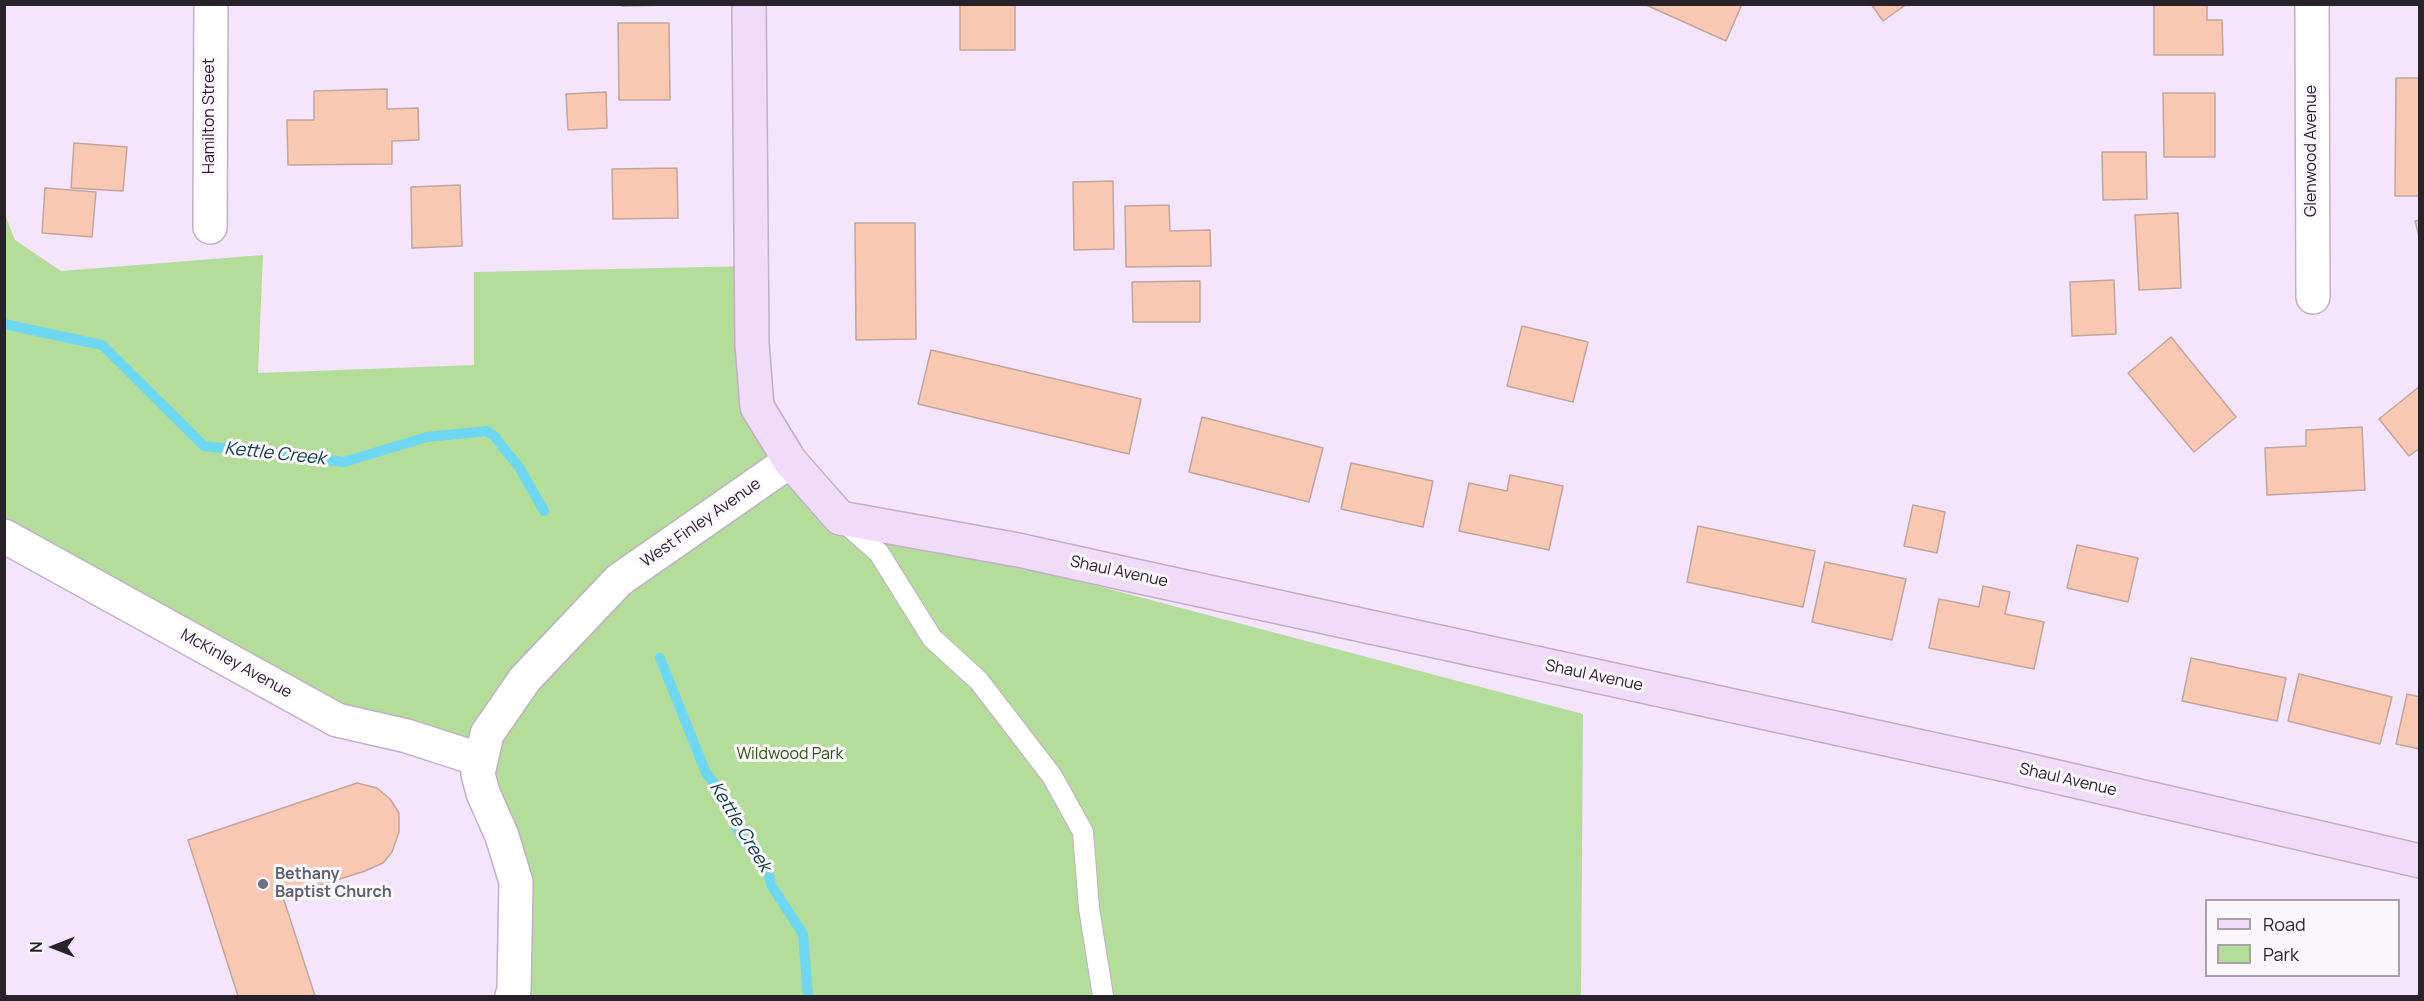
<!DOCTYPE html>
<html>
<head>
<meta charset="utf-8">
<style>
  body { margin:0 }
  #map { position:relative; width:2424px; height:1001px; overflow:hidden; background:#f5e4fd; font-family:Manrope,sans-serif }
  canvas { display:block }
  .frame { position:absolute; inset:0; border:6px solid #28222b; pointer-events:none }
  .legend { position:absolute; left:2205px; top:899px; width:195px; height:78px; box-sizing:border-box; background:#fbf7fc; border:2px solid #a7a2a8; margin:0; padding:8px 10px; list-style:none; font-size:18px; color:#28222b }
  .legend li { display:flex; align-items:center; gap:12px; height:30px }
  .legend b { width:30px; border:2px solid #a7a2a8 }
  .north { position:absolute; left:24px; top:917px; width:60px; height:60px; -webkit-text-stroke:4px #fbf7fc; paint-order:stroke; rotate:270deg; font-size:16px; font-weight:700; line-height:24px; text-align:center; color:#28222b }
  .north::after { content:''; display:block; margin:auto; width:21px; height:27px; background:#28222b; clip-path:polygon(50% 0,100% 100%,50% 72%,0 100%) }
</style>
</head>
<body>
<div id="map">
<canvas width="2424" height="1001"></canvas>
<div class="frame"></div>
<ul class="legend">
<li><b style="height:8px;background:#f0dbf9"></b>Road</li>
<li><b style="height:16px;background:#b4dd9a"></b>Park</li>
</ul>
<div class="north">N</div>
</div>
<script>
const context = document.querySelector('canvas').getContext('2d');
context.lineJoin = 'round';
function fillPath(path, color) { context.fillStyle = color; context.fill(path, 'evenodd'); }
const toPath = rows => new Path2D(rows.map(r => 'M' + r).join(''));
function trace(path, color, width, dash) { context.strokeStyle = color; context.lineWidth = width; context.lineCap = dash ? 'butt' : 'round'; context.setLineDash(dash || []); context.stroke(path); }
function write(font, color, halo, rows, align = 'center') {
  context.font = font + ' Manrope,sans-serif'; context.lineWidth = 6; context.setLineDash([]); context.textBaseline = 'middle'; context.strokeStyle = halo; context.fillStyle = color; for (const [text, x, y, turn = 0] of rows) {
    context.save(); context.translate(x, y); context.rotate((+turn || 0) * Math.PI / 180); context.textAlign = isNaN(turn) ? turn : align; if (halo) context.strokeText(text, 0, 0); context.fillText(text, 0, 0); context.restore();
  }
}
const green = toPath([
  [4,212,15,240,61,271,263,255,258,373,474,365,474,272,751,266,757,407,840,518,1583,714,1581,996,512,996,516,882,478,774,337,720,5,536]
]);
const stream = toPath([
  [4,324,102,345,204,446,344,462,427,437,487,431,495,437,519,467,544,511],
  [660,658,706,773,724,795,736,827,744,841,768,870,771,885,803,934,808,996]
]);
const building = toPath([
  [622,4,671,4,671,5,622,6,622,4],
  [960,4,1015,4,1015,50,960,50,960,4],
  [1644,4,1742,4,1726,41,1644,4],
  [1871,4,1907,4,1883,21,1871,4],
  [2154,4,2207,4,2207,20,2222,20,2223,55,2154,55,2154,4],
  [618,23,669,23,670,100,619,100,618,23],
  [2396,78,2420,78,2420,196,2395,196,2396,78],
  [387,89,387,109,418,108,419,140,392,141,392,164,288,165,287,120,314,120,314,91,387,89],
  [606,92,607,128,568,130,566,94,606,92],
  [2163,93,2215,93,2215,157,2164,157,2163,93],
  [74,143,127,147,123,191,71,188,74,143],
  [2102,152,2146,152,2147,199,2103,200,2102,152],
  [677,168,678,218,613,219,612,169,677,168],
  [1113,181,1114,249,1074,250,1073,182,1113,181],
  [460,185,462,246,412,248,411,187,460,185],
  [45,188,96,192,92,237,42,233,45,188],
  [1169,205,1170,231,1210,230,1211,266,1126,267,1125,206,1169,205],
  [2178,213,2181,288,2139,290,2135,215,2178,213],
  [2420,220,2420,240,2415,221,2420,220],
  [855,223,915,223,916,339,856,340,855,223],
  [2114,280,2116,334,2072,336,2070,282,2114,280],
  [1200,281,1200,322,1133,322,1132,282,1200,281],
  [1522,326,1588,342,1573,402,1507,386,1522,326],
  [2171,337,2236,417,2194,452,2128,373,2171,337],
  [931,350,1141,399,1129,454,918,404,931,350],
  [2420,386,2420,448,2409,456,2379,419,2420,386],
  [1202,417,1323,448,1309,502,1189,472,1202,417],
  [2362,427,2365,490,2267,495,2265,448,2306,446,2306,430,2362,427],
  [1351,463,1433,481,1423,527,1341,509,1351,463],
  [1510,475,1563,486,1549,550,1459,531,1469,483,1507,491,1510,475],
  [1913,505,1945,512,1937,553,1904,546,1913,505],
  [1698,526,1815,551,1803,607,1687,582,1698,526],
  [2077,545,2138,558,2128,602,2067,588,2077,545],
  [1825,562,1906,579,1892,640,1812,622,1825,562],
  [1983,586,2010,592,2005,614,2044,622,2034,669,1929,648,1939,599,1979,607,1983,586],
  [2191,658,2286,678,2277,721,2182,701,2191,658],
  [2299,674,2392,697,2380,744,2288,721,2299,674],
  [2407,694,2420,697,2420,749,2396,744,2407,694],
  [357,783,377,788,390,799,399,813,399,832,392,852,383,863,365,871,283,897,315,996,238,996,188,840,357,783]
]);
const service = toPath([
  [843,521,879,553,932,638,979,681,1052,776,1083,832,1089,908,1103,996]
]);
const minor = toPath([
  [2312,4,2313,297],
  [210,227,211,4],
  [4,536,337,720,407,736,481,760],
  [512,996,514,991,516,882,502,836,483,793,478,774,487,734,525,679,619,580,790,461]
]);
const secondary = toPath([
  [749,4,752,344,757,407,790,461,840,518,1018,550,1122,573,2010,766,2420,861]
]);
const markers = [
  [263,884,6,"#6b7280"]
];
const streetNames = [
  ["Hamilton Street",210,116,-90],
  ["Glenwood Avenue",2312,151,-90],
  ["West Finley Avenue",701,523,-35],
  ["Shaul Avenue",1119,572,12],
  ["McKinley Avenue",236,664,29],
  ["Shaul Avenue",1594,676,12],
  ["Shaul Avenue",2068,780,13]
];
const parkNames = [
  ["Wildwood Park",790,755]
];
const worshipNames = [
  ["Bethany",275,875],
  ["Baptist Church",275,893]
];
const waterNames = [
  ["Kettle Creek",275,454,6],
  ["Kettle Creek",740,827,59]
];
fillPath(green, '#b4dd9a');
trace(stream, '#6dd6f1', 10);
fillPath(building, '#f8c8b3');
trace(building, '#c2a699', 1.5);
trace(service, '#c0afc7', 22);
trace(minor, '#c0afc7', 36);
trace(secondary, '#c0afc7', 36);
trace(service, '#fff', 20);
trace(minor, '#fff', 33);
trace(secondary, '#f0dbf9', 33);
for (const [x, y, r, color] of markers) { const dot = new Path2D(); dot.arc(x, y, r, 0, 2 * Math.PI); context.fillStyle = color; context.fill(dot); trace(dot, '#fbf7fc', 2); }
write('16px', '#28222b', '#fbf7fc', streetNames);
write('16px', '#2f5309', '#fbf7fc', parkNames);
write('bold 16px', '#5b616d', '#fbf7fc', worshipNames, 'left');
write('italic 18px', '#063945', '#fbf7fc', waterNames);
</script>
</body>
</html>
